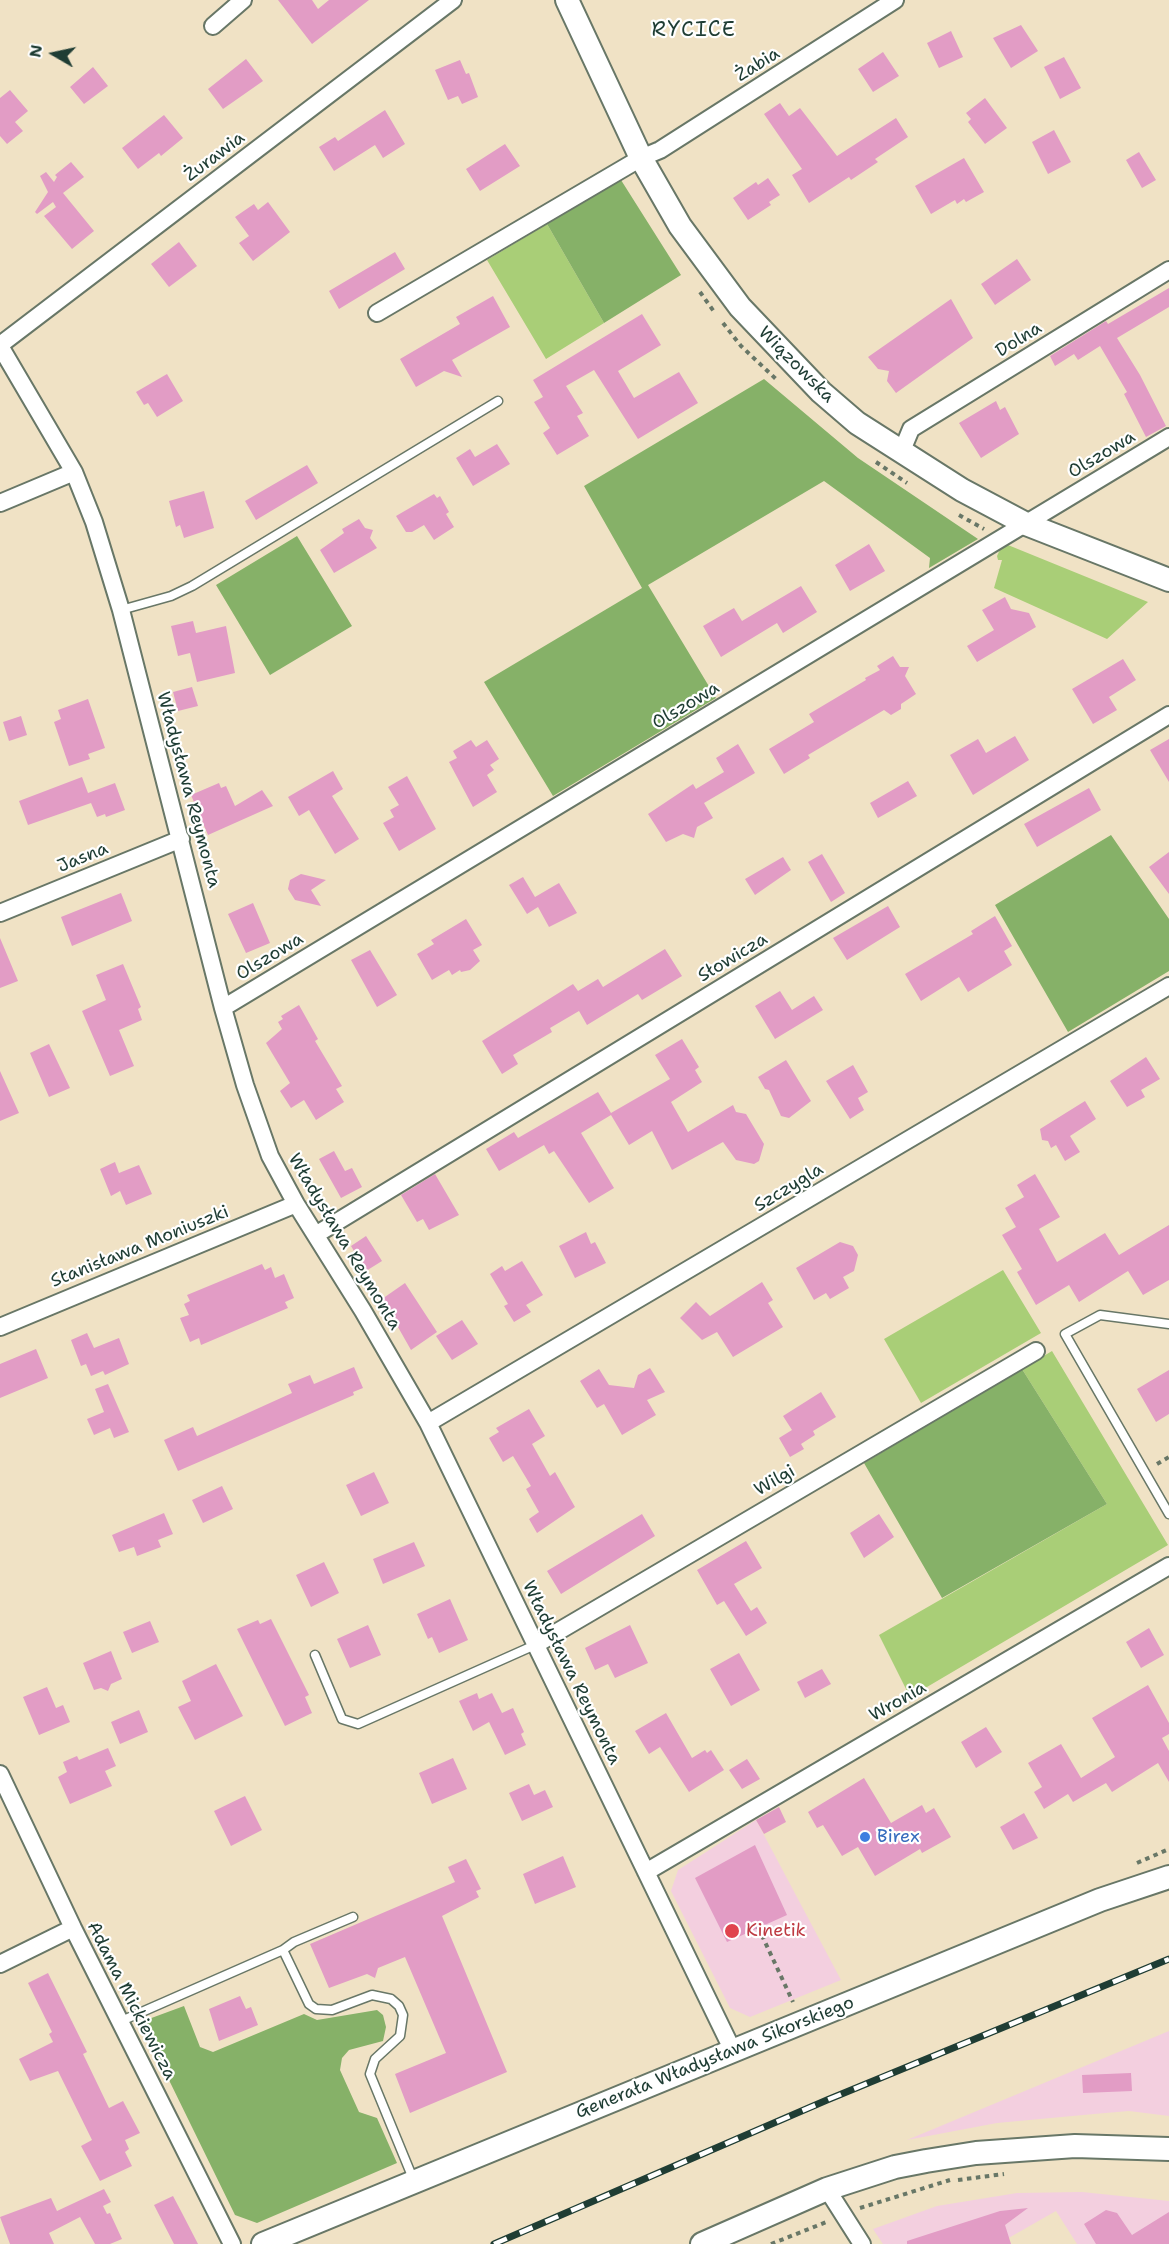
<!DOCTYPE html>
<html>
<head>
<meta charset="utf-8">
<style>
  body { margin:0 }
  #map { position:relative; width:1169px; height:2244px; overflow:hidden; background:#f0e2c5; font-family:"Shantell Sans",sans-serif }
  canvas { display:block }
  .north { position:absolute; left:24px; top:24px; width:60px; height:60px; -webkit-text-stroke:4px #fff; paint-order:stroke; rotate:279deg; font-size:16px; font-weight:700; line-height:24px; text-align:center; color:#1f3d34 }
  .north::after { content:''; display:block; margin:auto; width:21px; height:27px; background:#1f3d34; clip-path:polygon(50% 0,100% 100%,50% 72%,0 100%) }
</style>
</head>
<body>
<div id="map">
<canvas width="1169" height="2244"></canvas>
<div class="north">N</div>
</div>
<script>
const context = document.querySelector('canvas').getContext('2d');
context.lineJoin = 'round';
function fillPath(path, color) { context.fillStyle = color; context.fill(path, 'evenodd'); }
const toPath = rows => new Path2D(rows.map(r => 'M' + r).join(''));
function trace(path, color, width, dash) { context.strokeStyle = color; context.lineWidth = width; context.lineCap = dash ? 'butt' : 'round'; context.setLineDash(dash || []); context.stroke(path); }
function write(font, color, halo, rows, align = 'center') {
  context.font = font + ' "Shantell Sans",sans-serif'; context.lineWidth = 4.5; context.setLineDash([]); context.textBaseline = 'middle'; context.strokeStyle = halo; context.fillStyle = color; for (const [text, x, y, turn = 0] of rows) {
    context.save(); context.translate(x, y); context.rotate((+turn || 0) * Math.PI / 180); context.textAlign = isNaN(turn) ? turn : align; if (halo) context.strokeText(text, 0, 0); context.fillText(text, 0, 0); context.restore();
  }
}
const built = toPath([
  [756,1820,841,1980,750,2017,730,2008,671,1891,678,1870],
  [1169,2031,1169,2116,1129,2111,1094,2114,997,2123,907,2140],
  [1082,2192,1169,2201,1169,2244,1077,2244,1056,2211,998,2244,883,2244,873,2229,937,2206,1017,2193]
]);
const green = toPath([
  [547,224,604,323,546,359,487,260],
  [1003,543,1148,602,1107,639,994,588,1002,560,998,560,997,556],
  [1003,1270,1041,1333,921,1403,884,1339],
  [1052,1351,1168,1545,910,1697,879,1635,1107,1504,1022,1369]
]);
const forest = toPath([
  [621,180,681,275,604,323,547,224],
  [764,379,858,458,978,539,929,568,930,558,824,481,648,585,716,698,553,796,484,682,642,588,584,486],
  [297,536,352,626,270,675,216,585],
  [1111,835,1169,919,1169,971,1068,1032,995,905],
  [1022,1369,1107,1504,942,1598,864,1463],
  [184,2006,200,2047,213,2052,304,2014,317,2020,377,2010,383,2015,386,2027,383,2041,349,2050,342,2058,340,2070,359,2112,377,2118,397,2163,257,2223,235,2215,145,2031,146,2020]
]);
const building = toPath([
  [278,0,312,0,318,9,329,0,369,0,312,44],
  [1021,25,1038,51,1011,68,993,38],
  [951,31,963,57,939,68,927,43],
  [883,52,899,76,873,92,858,69],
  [1064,57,1081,88,1060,99,1044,67],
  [246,59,263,81,223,109,208,89],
  [460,60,466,74,469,73,478,97,462,104,458,96,448,100,435,70],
  [93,67,108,86,84,104,70,87],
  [10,90,28,111,15,122,23,131,7,144,0,136,0,98],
  [985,98,1007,128,985,144,968,122,971,119,966,113],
  [780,103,789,116,800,108,837,156,896,118,908,137,875,159,878,162,851,180,849,177,809,203,792,175,802,169,764,114],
  [385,110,405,144,383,158,375,145,334,171,319,147,335,137,338,141],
  [164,115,183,138,161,156,159,153,138,169,122,148],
  [1054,130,1071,162,1048,174,1032,142],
  [505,144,520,166,480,191,466,169],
  [1139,152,1156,180,1142,188,1126,160],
  [964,158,984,192,966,202,964,199,957,204,955,200,931,214,915,186],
  [71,162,84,177,63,193,94,231,72,249,44,216,56,207,53,202,37,214,35,212,48,192,40,176,46,172,54,182,57,177,55,175],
  [768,178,780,195,769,202,771,205,748,220,733,198,756,182,758,185],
  [268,202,290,232,253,261,239,243,249,236,235,217,254,204,258,210],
  [179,242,197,266,169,287,151,264],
  [395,252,405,269,339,309,329,291],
  [1017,259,1031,280,995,305,981,284],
  [1169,288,1169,307,1117,338,1140,375,1166,426,1146,437,1124,394,1127,392,1100,346,1078,360,1074,354,1055,366,1050,356,1106,321,1108,324],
  [493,296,510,327,452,360,462,377,444,371,416,387,400,359,460,324,456,317],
  [951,299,973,338,896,393,887,381,889,371,878,369,868,357],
  [642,314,661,345,618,371,634,398,679,372,698,403,638,439,594,370,566,386,583,413,577,416,589,436,557,455,543,433,550,428,534,402,543,397,533,380],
  [167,374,183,401,157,417,148,403,144,405,136,392],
  [996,401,1000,410,1005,407,1019,434,981,458,959,423],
  [497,444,510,464,473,486,456,458,470,449,475,457],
  [307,465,318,483,256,520,245,501],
  [204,491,214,528,184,538,180,525,176,527,169,501],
  [434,494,437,498,440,496,449,512,446,514,454,527,434,540,424,525,412,532,406,532,396,516],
  [359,519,365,528,373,530,370,538,377,548,334,573,320,550,344,533,342,529],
  [869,544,885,571,850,591,835,565],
  [801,586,817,612,783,633,777,623,721,657,703,626,734,608,742,621],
  [1005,597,1011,609,1029,613,1036,627,977,662,967,646,994,630,982,610],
  [193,621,196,633,226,626,235,673,197,682,190,653,178,656,171,626],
  [893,656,900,667,909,667,905,676,916,694,901,704,901,709,891,715,884,710,808,755,810,758,784,774,769,749,814,722,809,714,866,680,865,678,880,670,877,666],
  [1123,659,1136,680,1109,697,1117,710,1093,724,1072,689],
  [192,687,198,706,178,711,173,692],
  [88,699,105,748,88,754,90,759,69,766,54,722,61,719,58,710],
  [21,716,27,735,9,741,3,722],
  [1015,736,1029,760,973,795,950,755,978,739,986,753],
  [1169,739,1169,782,1150,750],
  [471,740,476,747,487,740,499,759,490,765,494,770,487,775,497,792,473,807,449,762,457,758,453,751],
  [738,744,755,773,704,803,713,818,697,827,694,838,683,834,666,842,648,814,693,784,696,789,724,772,716,758],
  [333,771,343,789,332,796,359,839,335,854,309,810,299,816,288,797],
  [407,776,436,829,399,851,383,823,394,817,390,810,399,805,388,787],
  [82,777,88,793,115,783,125,810,106,817,105,814,97,817,91,803,28,825,19,801],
  [908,781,917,796,878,818,870,803],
  [219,783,221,788,226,786,235,806,262,790,273,806,208,835,191,795],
  [1089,788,1101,810,1037,847,1024,824],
  [1169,852,1169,894,1149,867],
  [822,854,845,893,831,902,808,862],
  [783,857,791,870,755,895,745,879],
  [301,874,326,880,311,890,321,906,295,900,288,889,290,880],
  [523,877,535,897,559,883,577,913,549,927,538,907,527,914,509,885],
  [121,893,132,921,72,946,61,917],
  [253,903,270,943,246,953,228,914],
  [888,906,900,927,847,960,833,938],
  [995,916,1012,946,1004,951,1012,965,968,992,959,977,921,1001,905,974,973,934,971,931],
  [466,919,482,945,473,950,480,961,470,970,461,972,460,970,452,975,449,970,432,980,417,954,434,944,431,940],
  [0,938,18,981,0,988],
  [665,949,682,976,642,1000,638,994,587,1025,579,1011,550,1028,552,1032,513,1055,518,1064,502,1074,482,1041,573,984,578,991,598,979,603,987],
  [370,950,397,995,377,1007,351,960],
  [123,964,141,1007,138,1009,142,1020,119,1030,134,1066,110,1076,82,1011,106,1000,96,975],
  [780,991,792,1010,814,996,823,1010,775,1039,755,1006],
  [299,1005,318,1039,315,1041,342,1086,336,1089,344,1102,316,1120,304,1100,291,1108,280,1091,290,1083,266,1043,282,1029,278,1022,283,1019,281,1016],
  [682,1039,699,1067,695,1070,702,1082,671,1102,688,1132,733,1105,736,1112,746,1114,764,1144,759,1161,754,1164,736,1160,723,1142,672,1170,652,1131,629,1145,611,1115,581,1133,614,1188,589,1203,554,1151,549,1154,544,1145,499,1171,486,1149,514,1132,518,1138,598,1092,611,1113,670,1079,655,1055],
  [49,1044,70,1088,49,1097,30,1053],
  [1146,1057,1160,1079,1141,1090,1145,1097,1127,1107,1110,1081],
  [786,1060,811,1101,789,1118,781,1116,769,1090,765,1089,758,1077],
  [853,1065,868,1092,858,1098,864,1110,850,1119,826,1081],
  [0,1071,19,1113,0,1121],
  [1085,1101,1096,1119,1070,1136,1080,1152,1065,1161,1056,1145,1051,1148,1048,1141,1042,1140,1040,1129],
  [334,1151,345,1171,352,1168,362,1187,341,1198,319,1159],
  [115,1162,119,1173,139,1165,152,1194,126,1205,120,1191,111,1196,100,1169],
  [435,1174,459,1215,429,1230,423,1219,417,1222,401,1195],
  [1035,1174,1060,1217,1039,1229,1057,1262,1105,1233,1119,1255,1169,1225,1169,1280,1143,1295,1128,1271,1079,1302,1069,1285,1036,1305,1017,1272,1022,1269,1002,1235,1016,1227,1005,1208,1024,1197,1017,1185],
  [586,1232,591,1244,595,1242,606,1263,575,1278,559,1246],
  [366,1236,382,1261,366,1271,351,1246],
  [840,1242,853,1246,858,1255,854,1271,843,1277,849,1288,830,1299,826,1293,814,1300,796,1268],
  [522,1261,543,1295,526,1305,531,1312,514,1322,504,1306,508,1304,490,1274,502,1266,505,1271],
  [262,1264,265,1270,271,1267,275,1278,284,1274,294,1298,285,1302,288,1308,201,1345,199,1338,190,1342,180,1318,189,1315,184,1304,190,1301,187,1295],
  [762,1282,773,1300,768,1303,783,1327,733,1357,717,1332,702,1340,680,1318,696,1302,710,1316],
  [405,1283,437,1332,411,1350,382,1299],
  [462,1320,478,1344,452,1360,436,1336],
  [87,1333,94,1348,119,1338,129,1364,105,1375,103,1371,91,1376,86,1364,81,1366,71,1340],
  [36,1349,48,1378,0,1398,0,1364],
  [354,1367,363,1388,353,1392,354,1395,178,1471,164,1440,193,1427,197,1436,292,1393,288,1384,310,1375,314,1384],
  [650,1368,665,1392,647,1400,656,1415,622,1435,604,1404,597,1408,580,1381,599,1369,609,1385,634,1388,638,1375],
  [1169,1370,1169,1414,1156,1422,1137,1389],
  [108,1384,129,1432,114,1438,110,1428,94,1435,87,1419,104,1412,95,1389],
  [821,1392,836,1417,813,1431,815,1435,801,1444,804,1449,790,1457,779,1438,792,1430,783,1416],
  [529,1409,545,1436,532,1444,550,1476,555,1472,575,1507,537,1533,529,1519,539,1512,526,1489,531,1486,513,1456,503,1462,489,1438,499,1432,496,1428],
  [374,1472,389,1503,361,1516,346,1485],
  [222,1486,233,1509,203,1523,192,1500],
  [164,1513,173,1534,158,1540,161,1547,137,1556,134,1547,119,1552,112,1535],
  [642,1514,655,1536,561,1594,547,1571],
  [879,1514,894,1537,864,1558,850,1533],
  [746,1541,762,1568,734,1584,751,1611,757,1607,767,1623,746,1636,724,1601,717,1605,697,1570],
  [414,1542,425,1566,383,1584,373,1559],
  [324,1562,339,1593,311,1607,296,1575],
  [450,1599,468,1640,439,1653,432,1637,428,1639,417,1614],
  [271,1619,309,1695,305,1697,312,1713,285,1726,237,1629,258,1620,260,1624],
  [150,1621,159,1642,132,1653,123,1632],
  [368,1625,381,1655,350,1668,337,1639],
  [630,1625,648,1663,615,1678,608,1664,595,1670,585,1648],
  [1149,1628,1164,1655,1141,1668,1126,1642],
  [111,1651,122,1679,111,1684,108,1691,101,1688,94,1690,83,1663],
  [739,1653,760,1690,731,1706,710,1669],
  [216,1664,243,1716,195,1740,178,1707,191,1701,182,1681],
  [822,1669,831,1684,805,1698,797,1682],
  [1148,1685,1169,1723,1169,1734,1162,1738,1169,1751,1169,1782,1158,1763,1112,1792,1106,1783,1073,1802,1068,1794,1044,1809,1034,1792,1042,1787,1028,1763,1061,1744,1081,1778,1115,1757,1092,1718],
  [47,1687,56,1708,63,1705,70,1722,39,1735,23,1697],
  [477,1693,479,1699,492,1693,502,1713,513,1708,524,1732,521,1734,526,1745,505,1755,489,1722,473,1731,459,1701],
  [139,1710,148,1732,120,1744,111,1722],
  [666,1713,692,1758,705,1750,707,1753,711,1750,724,1770,689,1792,660,1747,649,1754,635,1731],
  [986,1727,1002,1752,976,1768,961,1742],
  [108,1748,116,1766,105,1771,112,1786,70,1804,58,1777,67,1772,63,1762,77,1756,79,1760],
  [453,1758,467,1789,432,1804,419,1773],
  [747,1759,760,1779,742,1789,729,1770],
  [864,1778,891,1823,922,1805,926,1813,934,1808,951,1837,922,1853,920,1849,875,1876,858,1847,842,1856,823,1825,817,1828,808,1812],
  [529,1784,534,1795,545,1790,553,1807,522,1821,509,1793],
  [245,1796,262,1830,231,1846,214,1811],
  [779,1807,786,1822,764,1834,756,1820],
  [1024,1813,1038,1838,1013,1850,1000,1827],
  [755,1845,787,1915,727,1942,695,1878],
  [563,1856,576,1887,535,1904,523,1874],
  [466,1859,481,1889,476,1891,479,1897,442,1916,507,2072,410,2113,395,2074,446,2053,405,1957,378,1968,375,1978,367,1974,329,1988,310,1944,455,1882,448,1867],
  [48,1973,87,2052,83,2054,109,2108,123,2101,140,2133,125,2140,129,2149,125,2152,132,2166,100,2181,81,2146,92,2140,58,2071,30,2081,19,2059,53,2042,49,2034,52,2032,28,1983],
  [240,1996,246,2009,251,2007,258,2025,219,2041,209,2009],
  [1131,2073,1132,2091,1083,2093,1082,2075],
  [104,2189,111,2202,103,2206,107,2214,110,2213,122,2239,110,2244,95,2244,80,2217,49,2233,54,2244,10,2244,0,2217,51,2198,57,2211],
  [173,2196,182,2213,198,2244,174,2244,154,2205],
  [1028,2208,1005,2225,1011,2244,907,2244,907,2241,1000,2211],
  [1106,2210,1117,2213,1132,2235,1169,2212,1169,2244,1096,2244,1084,2224]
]);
const path = toPath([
  [700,292,715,313],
  [723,323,741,346,776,379],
  [876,462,907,483],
  [959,515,984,529],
  [1157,1464,1169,1457],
  [1137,1863,1169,1849],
  [758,1927,793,2002],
  [958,2180,1004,2174],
  [860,2208,950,2180],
  [771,2244,829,2221]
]);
const service = toPath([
  [121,610,171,596,192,586,498,401],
  [1169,1324,1100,1315,1065,1334,1169,1514],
  [315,1655,342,1719,358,1724,535,1645],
  [353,1917,294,1942,283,1950,309,2004,316,2009,332,2010,372,1995,391,1999,399,2006,403,2015,400,2036,375,2059,370,2074,414,2181],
  [119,2022,283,1950]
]);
const minor = toPath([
  [213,26,243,0],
  [377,313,641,158,660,150,895,0],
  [0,345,453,0],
  [0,346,74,472,94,522,121,610,223,1008,245,1085,270,1156,296,1204,363,1311,428,1423,733,2051],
  [901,453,911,429,1169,270],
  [0,503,74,472],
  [0,913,181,839],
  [223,1008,1169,437],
  [317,1234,1169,715],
  [0,1327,296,1204],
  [428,1423,1169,986],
  [535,1645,1036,1351],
  [0,1774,73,1928,232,2244],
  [646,1872,1169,1566],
  [0,1964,73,1928],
  [827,2189,862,2244]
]);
const secondary = toPath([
  [567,0,641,158,680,226,740,307,821,392,857,423,962,490,1026,524,1169,580],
  [263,2244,1100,1900,1169,1877],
  [702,2244,827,2189,895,2167,926,2161,976,2153,1075,2146,1169,2149]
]);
const rail = toPath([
  [494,2244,827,2100,1169,1959]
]);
const markers = [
  [865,1837,6,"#3f7fe0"],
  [732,1931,8,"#e0444e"]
];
const streetNames = [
  ["Żabia",758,65,-32],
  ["Żurawia",215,157,-37],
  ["Dolna",1019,340,-32],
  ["Wiązowska",796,365,45],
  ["Olszowa",1102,455,-31],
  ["Olszowa",686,706,-31],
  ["Władysława Reymonta",188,790,75],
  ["Jasna",83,858,-22],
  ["Olszowa",270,957,-31],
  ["Słowicza",733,958,-31],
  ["Szczygla",789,1188,-31],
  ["Władysława Reymonta",344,1242,59],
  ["Stanisława Moniuszki",140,1247,-22],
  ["Wilgi",775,1481,-30],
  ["Władysława Reymonta",571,1673,64],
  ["Wronia",898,1702,-30],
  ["Adama Mickiewicza",131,2001,63],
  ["Generała Władysława Sikorskiego",715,2058,-22]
];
const shopNames = [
  ["Birex",877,1837]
];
const healthNames = [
  ["Kinetik",746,1931]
];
const quarterNames = [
  ["RYCICE",694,31]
];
fillPath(built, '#f3cfdf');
fillPath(green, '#a9ce77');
fillPath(forest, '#86b168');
fillPath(building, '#e29cc5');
trace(service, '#687767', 11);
trace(minor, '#687767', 20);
trace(secondary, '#687767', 26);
trace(path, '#687767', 4, [4.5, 4.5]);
trace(service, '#fff', 8);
trace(minor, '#fff', 16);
trace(secondary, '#fff', 22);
trace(rail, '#1f3d34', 7);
trace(rail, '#fff', 4.5, [14]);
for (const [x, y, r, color] of markers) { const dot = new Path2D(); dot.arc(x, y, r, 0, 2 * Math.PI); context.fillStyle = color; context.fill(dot); trace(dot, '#fff', 2); }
write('18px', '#1f3d34', '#fff', streetNames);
write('18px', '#366cbe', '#fff', shopNames, 'left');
write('18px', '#be3a42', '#fff', healthNames, 'left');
context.letterSpacing = '1.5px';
write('21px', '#1f3d34', '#fff', quarterNames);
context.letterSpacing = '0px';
</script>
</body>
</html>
